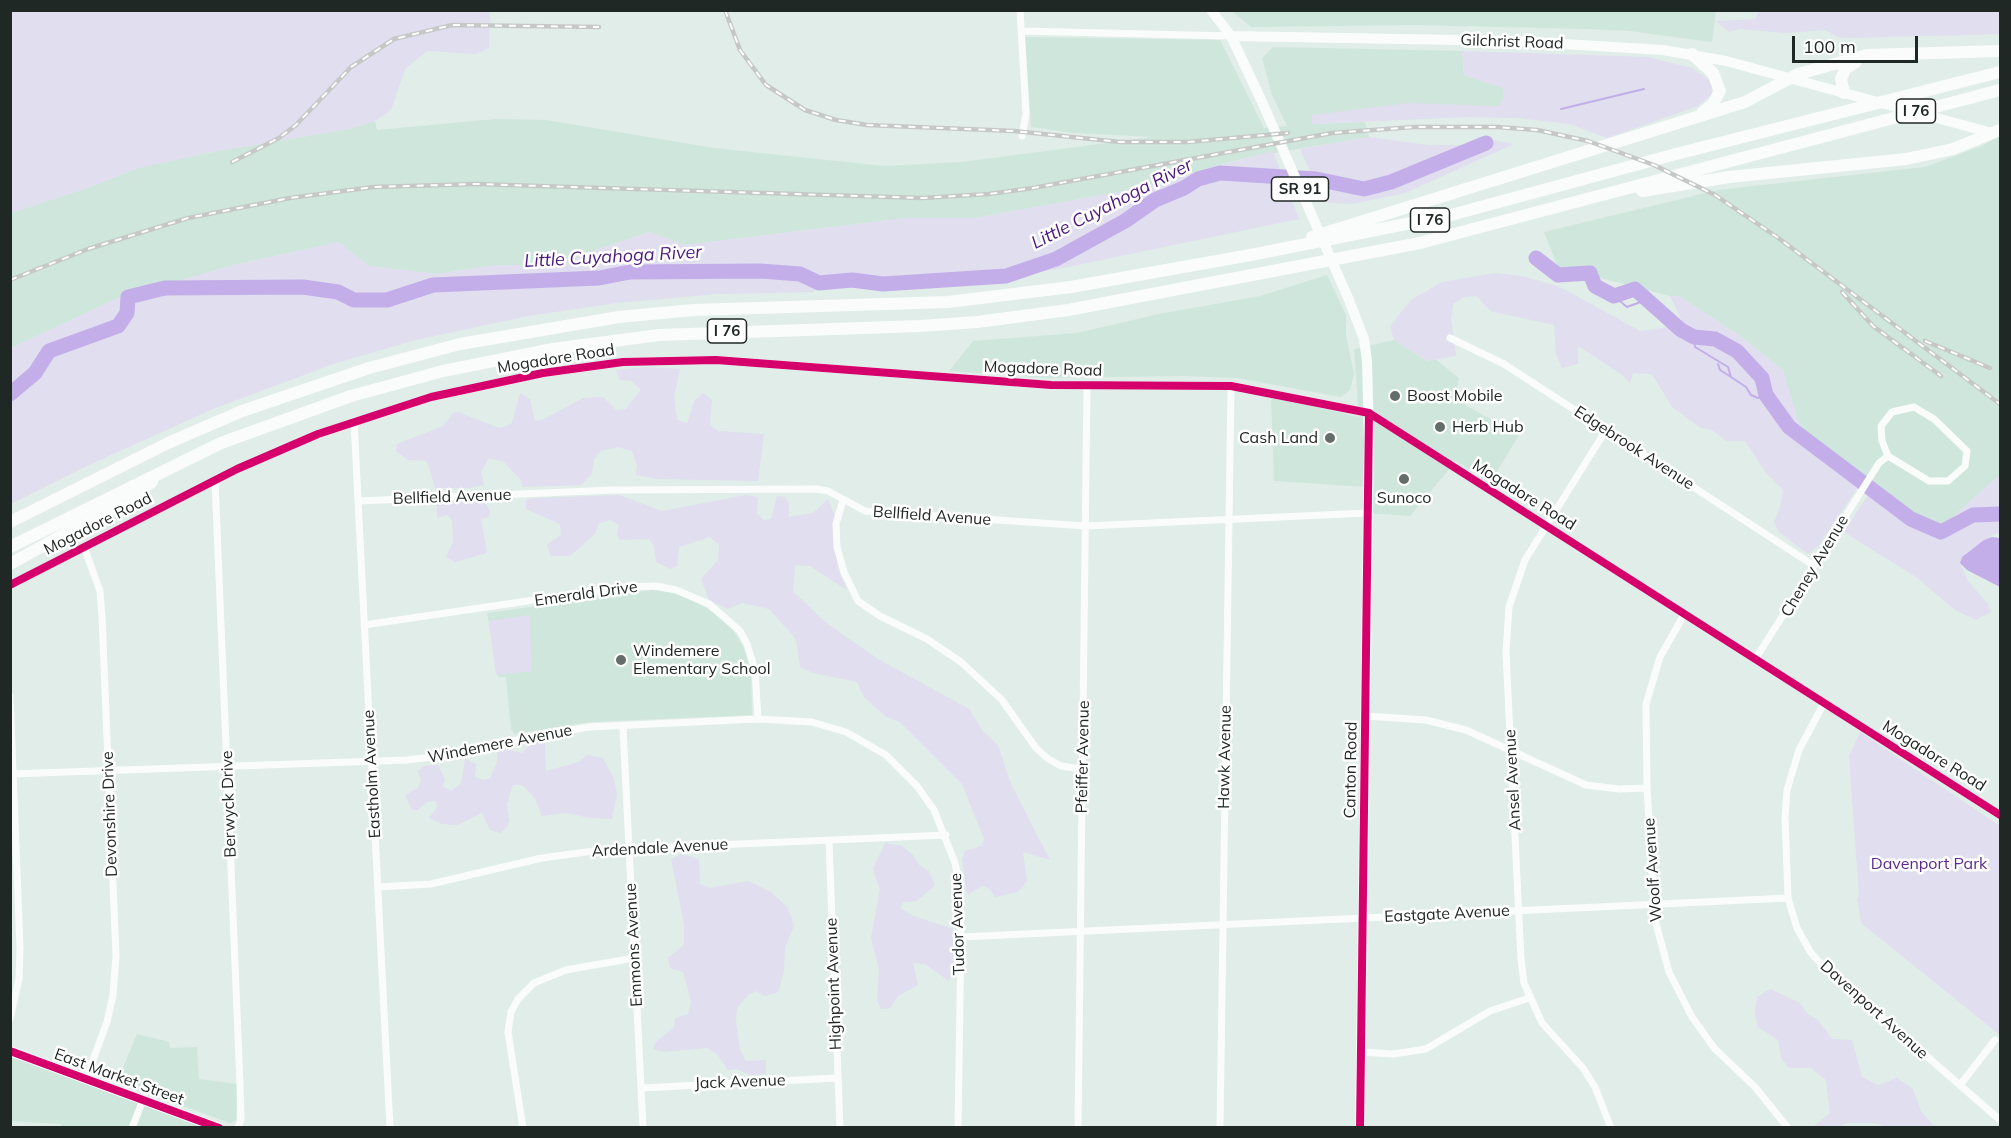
<!DOCTYPE html>
<html>
<head>
<meta charset="utf-8">
<style>
  body { margin:0 }
  #map { position:relative; width:2011px; height:1138px; overflow:hidden; background:#e1ede8; font-family:Mulish,sans-serif }
  canvas { display:block }
  .frame { position:absolute; inset:0; border:12px solid #202825; pointer-events:none }
  .scale { position:absolute; left:1792px; top:36px; width:126px; height:27px; box-sizing:border-box; border:3px solid #202825; border-top:0; padding-left:8px; font-size:18px; line-height:21px; white-space:nowrap; color:#202825; -webkit-text-stroke:4px #fff; paint-order:stroke }
</style>
</head>
<body>
<div id="map">
<canvas width="2011" height="1138"></canvas>
<div class="frame"></div>
<div class="scale">100 m</div>
</div>
<script>
const context = document.querySelector('canvas').getContext('2d');
context.lineJoin = 'round';
function fillPath(path, color) { context.fillStyle = color; context.fill(path, 'evenodd'); }
const toPath = rows => new Path2D(rows.map(r => 'M' + r).join(''));
function trace(path, color, width, dash) { context.strokeStyle = color; context.lineWidth = width; context.lineCap = dash ? 'butt' : 'round'; context.setLineDash(dash || []); context.stroke(path); }
function write(font, color, halo, rows, align = 'center') {
  context.font = font + ' Mulish,sans-serif'; context.lineWidth = 5; context.setLineDash([]); context.textBaseline = 'middle'; context.strokeStyle = halo; context.fillStyle = color; for (const [text, x, y, turn = 0] of rows) {
    context.save(); context.translate(x, y); context.rotate((+turn || 0) * Math.PI / 180); context.textAlign = isNaN(turn) ? turn : align; if (halo) context.strokeText(text, 0, 0); context.fillText(text, 0, 0); context.restore();
  }
}
const built = toPath([
  [1232,11,1716,11,1712,42,1629,31,1587,29,1414,25,1251,27],
  [1025,37,1220,40,1264,128,1287,126,1272,95,1262,58,1273,47,1462,51,1464,75,1503,88,1504,97,1500,106,1312,115,1313,124,1365,122,1369,137,1245,158,1135,189,975,218,906,218,685,245,649,232,576,257,533,266,497,265,437,274,368,266,339,242,234,265,116,299,11,348,11,213,90,187,138,168,207,153,349,129,375,121,377,130,495,119,546,120,714,148,884,166,962,162,1152,137,1073,133,1031,127],
  [2000,135,2000,475,1959,511,1941,532,1911,519,1885,502,1814,445,1798,421,1783,370,1740,336,1679,296,1670,296,1558,267,1544,232,1718,190,1925,167,1982,146],
  [1327,275,1346,315,1346,336,1354,374,1350,390,1341,397,1237,378,1182,376,1048,378,949,371,973,341,1077,333,1159,314,1260,296],
  [1394,340,1427,361,1435,359,1459,378,1455,399,1519,435,1490,483,1456,461,1410,516,1367,513,1368,487,1274,481,1271,396,1359,417,1354,349],
  [652,590,679,594,708,609,731,627,744,648,751,672,752,715,590,722,515,734,511,729,506,677,498,677,487,613],
  [137,1034,169,1042,170,1048,197,1047,199,1079,237,1084,236,1120,230,1123,117,1082],
  [10,1051,219,1127,62,1128,61,1124,11,1121]
]);
const green = toPath([
  [1760,10,2000,11,2000,34,1848,38,1838,37,1825,30,1785,33,1740,29,1729,32,1716,21,1755,19],
  [490,11,489,48,476,54,427,51,405,69,391,110,375,121,349,129,207,153,138,168,90,187,11,213,11,11],
  [1462,51,1648,57,1692,68,1712,82,1712,94,1698,106,1607,138,1570,124,1517,118,1468,117,1312,124,1312,115,1408,103,1500,106,1504,97,1503,88,1464,75],
  [1369,137,1428,145,1467,145,1486,139,1514,144,1405,193,1352,204,1324,202,1300,149],
  [1273,151,1299,219,1068,267,982,282,901,287,816,288,814,292,717,294,617,303,528,316,416,340,336,363,213,409,89,465,11,504,11,348,116,299,234,265,339,242,368,266,437,274,497,265,533,266,576,257,649,232,685,245,906,218,975,218,1135,189],
  [1495,273,1522,276,1560,287,1640,331,1684,325,1670,296,1679,296,1740,336,1783,370,1798,421,1813,445,1862,481,1820,544,1808,554,1779,532,1774,522,1781,504,1783,490,1766,473,1745,441,1726,441,1712,430,1701,428,1672,407,1652,374,1633,373,1630,383,1621,374,1578,346,1578,364,1562,368,1556,355,1554,325,1490,311,1477,296,1464,297,1453,304,1451,319,1456,356,1427,361,1394,340,1390,326,1411,300,1442,282],
  [648,367,680,369,674,397,677,420,687,423,695,400,703,393,712,400,710,425,718,431,764,434,758,481,658,479,636,475,637,465,632,451,618,447,601,451,594,459,592,474,581,485,522,487,521,480,504,462,489,458,481,472,484,485,470,488,435,488,427,461,408,460,396,451,397,444,443,426,453,413,458,412,499,428,506,426,512,423,520,393,530,399,535,421,542,420,583,398,603,397,616,410,626,409,641,390,632,381,620,380,616,370],
  [2000,475,2000,534,1997,533,1984,540,1962,557,1960,563,1968,581,1988,604,1991,612,1976,620,1955,610,1916,577,1844,532,1872,489,1910,519,1942,532,1959,511],
  [619,495,662,511,746,495,758,497,757,514,764,520,771,519,777,496,784,497,789,503,789,517,813,513,828,499,835,516,833,533,838,569,847,590,810,566,795,565,793,591,825,622,878,659,969,709,983,731,998,745,1011,784,1050,860,1023,852,1027,881,1018,892,995,897,990,889,982,886,967,895,962,859,965,851,982,846,984,839,962,784,900,722,886,717,864,697,857,682,813,673,800,667,796,639,769,609,742,603,728,609,709,600,701,579,718,560,719,545,710,537,679,547,677,566,671,569,656,562,654,546,649,539,620,540,617,534,619,525,610,520,599,523,595,534,570,556,551,556,547,545,561,535,560,524,526,509,526,500,536,498],
  [483,499,490,511,489,517,481,519,487,553,455,562,446,557,453,542,452,520,447,515,437,518,437,500],
  [530,615,532,671,496,675,489,621],
  [1860,732,2000,826,2000,1035,1861,923,1857,898,1859,896,1849,756],
  [533,742,545,742,546,771,579,762,587,755,603,758,614,779,617,794,612,819,590,818,566,813,542,816,535,798,522,785,513,785,507,804,509,821,507,827,500,833,490,830,482,813,457,825,442,824,429,818,438,806,435,801,427,802,418,810,412,810,405,795,418,788,421,780,418,771,424,766,438,765,445,779,443,786,451,791,461,783,465,759,476,764,475,777,483,780,490,778,497,762,497,753,501,748,522,753],
  [885,843,902,846,913,855,920,866,929,871,935,885,917,901,903,902,900,908,913,916,953,929,954,964,949,981,925,964,913,963,918,985,898,996,890,1008,881,1009,877,1000,879,969,871,938,880,890,873,869],
  [681,854,699,859,700,884,710,888,748,881,771,892,788,908,794,926,785,948,784,972,778,992,765,996,756,991,748,995,737,1008,736,1021,740,1050,746,1061,766,1060,766,1074,750,1075,737,1069,728,1070,717,1054,707,1048,663,1052,653,1049,656,1042,674,1027,675,1018,688,1014,691,1002,683,972,670,968,668,958,684,945,684,924,671,859],
  [1770,989,1800,1003,1808,1014,1818,1020,1832,1039,1852,1040,1862,1077,1878,1085,1897,1078,1913,1089,1921,1111,1933,1125,1942,1127,1887,1127,1875,1123,1846,1123,1840,1127,1813,1127,1830,1113,1826,1080,1811,1068,1789,1068,1781,1058,1778,1040,1758,1027,1755,1013,1757,997]
]);
const water = toPath([
  [1992,537,2000,538,2000,587,1967,570,1960,563,1962,557,1984,540]
]);
const stream = toPath([
  [1561,109,1644,89],
  [1483,144,1486,143],
  [1614,296,1627,307,1646,300],
  [1694,337,1695,347,1728,367,1731,377,1746,387,1751,395,1758,398,1766,395],
  [1718,364,1720,370,1731,377]
]);
const river = toPath([
  [1536,258,1558,275,1590,273,1595,286,1614,296,1635,289,1681,330,1694,337,1715,339,1737,351,1762,378,1766,395,1789,427,1911,519,1941,532,1973,515,2000,514],
  [10,394,35,373,49,351,118,326,127,313,128,297,165,288,303,287,338,292,354,300,387,300,433,285,599,278,630,272,760,271,800,274,819,283,852,280,883,284,1006,276,1056,259,1125,221,1155,200,1184,188,1198,179,1220,173,1316,179,1364,189,1391,182,1486,143]
]);
const minor = toPath([
  [1020,10,1026,114,1022,136],
  [1022,31,1231,36],
  [1450,338,1504,364,1813,565],
  [1914,407,1934,419,1967,451,1965,466,1948,481,1929,481,1888,456,1882,441,1881,426,1892,412,1914,407],
  [354,421,390,1128],
  [1606,430,1525,560,1509,607,1506,653,1521,959,1524,983,1542,1023,1583,1068,1595,1087,1611,1128],
  [215,480,240,1084,241,1119,238,1128],
  [843,500,836,524,837,547,844,572,858,601,880,616,927,639,961,662,1002,700,1036,748,1047,758,1061,766,1082,769],
  [358,501,613,490,816,489,828,491,865,511,1086,526,1367,513],
  [84,547,100,591,102,617,116,956,113,995,107,1022,86,1079],
  [1685,613,1660,657,1646,704,1647,788,1655,920,1669,972,1692,1017,1715,1049,1755,1087,1788,1128],
  [364,625,623,587,656,586,676,590,709,604,740,631,747,644,755,670,758,719],
  [1756,658,1879,463,1888,456],
  [10,696,20,947,19,979,10,1019],
  [1824,703,1799,750,1787,790,1785,817,1788,898,1797,928,1811,953,1823,966,2000,1120],
  [1365,716,1426,720,1466,730,1586,785,1619,789,1647,788],
  [623,727,643,1128],
  [10,774,407,760,459,754,530,737,589,727,758,719,812,722,846,732,886,755,917,786,934,810,955,863,959,882,961,937,958,1128],
  [829,841,840,1128],
  [378,887,431,884,542,858,601,850,946,835],
  [961,937,1788,898],
  [1361,1052,1393,1054,1426,1049,1490,1011,1529,998],
  [1960,1085,1995,1040],
  [642,1088,837,1078],
  [132,1128,143,1100],
  [523,1128,508,1032,511,1012,518,999,534,983,566,970,634,958],
  [1078,1128,1087,386],
  [1220,1128,1231,386]
]);
const tertiary = toPath([
  [10,585,237,469,318,434,431,397,543,373,623,362,716,360,1051,385,1231,386,1369,413,2000,815]
]);
const primary = toPath([
  [1211,10,1231,36,1263,104,1349,300,1364,339,1367,361,1369,442,1360,1128],
  [1231,36,1514,41,1663,50,1726,61,1992,133],
  [10,1051,219,1128]
]);
const motorway = toPath([
  [1692,54,1713,73,1720,91,1713,104,1702,113],
  [1844,93,1841,79,1845,69,1856,62],
  [1642,191,1729,177,1906,159,1953,149,2000,130],
  [1312,237,1745,102,1798,74,1867,55,2000,51],
  [10,522,168,443,242,411,369,368,460,344,619,317,693,310,948,302,1071,287,1256,254,1451,215,1676,154,2000,72],
  [10,547,221,443,351,396,443,371,553,349,659,335,920,326,977,322,1068,310,1420,243,2000,90],
  [10,564,110,509,152,482]
]);
const rail = toPath([
  [725,10,740,50,766,85,805,110,836,120,867,125,1014,131,1120,142,1188,142,1288,133],
  [232,162,279,138,296,125,351,67,394,39,452,25,599,27],
  [10,280,88,249,188,218,290,198,374,187,476,184,922,198,989,194,1033,188,1332,133,1414,127,1497,127,1537,130,1588,141,1654,165,1715,195,1777,237,2000,404],
  [1842,292,1873,326,1941,376],
  [1925,341,1990,368]
]);
const cycleway = toPath([
  [10,585,237,469,318,434,431,397,543,373,623,362,716,360,1051,385,1231,386,1369,413,2000,815],
  [10,1051,219,1128],
  [1360,1128,1369,413]
]);
const markers = [
  [1395,396,6,"#646d69"],
  [1440,427,6,"#646d69"],
  [1330,438,6,"#646d69"],
  [1404,479,6,"#646d69"],
  [621,660,6,"#646d69"]
];
const shields = [
  [1916,111,39],
  [1300,189,57],
  [1430,220,39],
  [727,331,39]
];
const shieldNames = [
  ["I 76",1916,111],
  ["SR 91",1300,189],
  ["I 76",1430,220],
  ["I 76",727,331]
];
const streetNames = [
  ["Gilchrist Road",1512,42,2],
  ["Mogadore Road",556,359,-9],
  ["Mogadore Road",1043,369,2],
  ["Edgebrook Avenue",1634,448,33],
  ["Mogadore Road",1524,495,32],
  ["Bellfield Avenue",452,497,-2],
  ["Bellfield Avenue",932,516,4],
  ["Mogadore Road",98,524,-27],
  ["Cheney Avenue",1815,566,-59],
  ["Emerald Drive",586,594,-8],
  ["Windemere Avenue",500,744,-11],
  ["Mogadore Road",1934,756,32],
  ["Pfeiffer Avenue",1083,757,-89],
  ["Hawk Avenue",1225,757,-89],
  ["Canton Road",1351,770,-89],
  ["Eastholm Avenue",372,774,-93],
  ["Ansel Avenue",1513,780,-93],
  ["Berwyck Drive",229,804,-92],
  ["Devonshire Drive",110,814,-92],
  ["Ardendale Avenue",660,848,-3],
  ["Woolf Avenue",1653,870,-94],
  ["Eastgate Avenue",1447,914,-3],
  ["Tudor Avenue",958,924,-92],
  ["Emmons Avenue",634,945,-93],
  ["Highpoint Avenue",834,984,-92],
  ["Davenport Avenue",1874,1010,42],
  ["East Market Street",119,1077,20],
  ["Jack Avenue",740,1082,-2]
];
const poiNames = [
  ["Boost Mobile",1407,396],
  ["Herb Hub",1452,427],
  ["Cash Land",1318,438,"right"],
  ["Sunoco",1404,498,"center"],
  ["Windemere",633,651],
  ["Elementary School",633,669]
];
const parkNames = [
  ["Davenport Park",1929,864]
];
const waterNames = [
  ["Little Cuyahoga River",1112,204,-27],
  ["Little Cuyahoga River",613,257,-3]
];
fillPath(built, '#cfe6dd');
fillPath(green, '#e0deef');
fillPath(water, '#c3aee9');
trace(stream, '#c3aee9', 2);
trace(river, '#c3aee9', 15);
trace(minor, '#fafcfc', 7);
trace(tertiary, '#fafcfc', 8);
trace(primary, '#fafcfc', 10);
trace(motorway, '#fafcfc', 12);
trace(rail, '#c5c8c7', 4.5);
trace(rail, '#fff', 2, [7]);
trace(cycleway, '#d6006c', 8);
for (const [x, y, r, color] of markers) { const dot = new Path2D(); dot.arc(x, y, r, 0, 2 * Math.PI); context.fillStyle = color; context.fill(dot); trace(dot, '#fff', 2); }
for (const [x, y, w] of shields) { const box = new Path2D(); box.roundRect(x - w / 2, y - 12, w, 24, 4.5); context.fillStyle = '#fff'; context.fill(box); trace(box, '#202825', 1.5); }
write('bold 15px', '#202825', null, shieldNames);
write('16px', '#202825', '#fff', streetNames);
write('16px', '#202825', '#fff', poiNames, 'left');
write('16px', '#5b2a8e', '#fff', parkNames);
write('italic 18px', '#4d197e', '#fff', waterNames);
</script>
</body>
</html>
